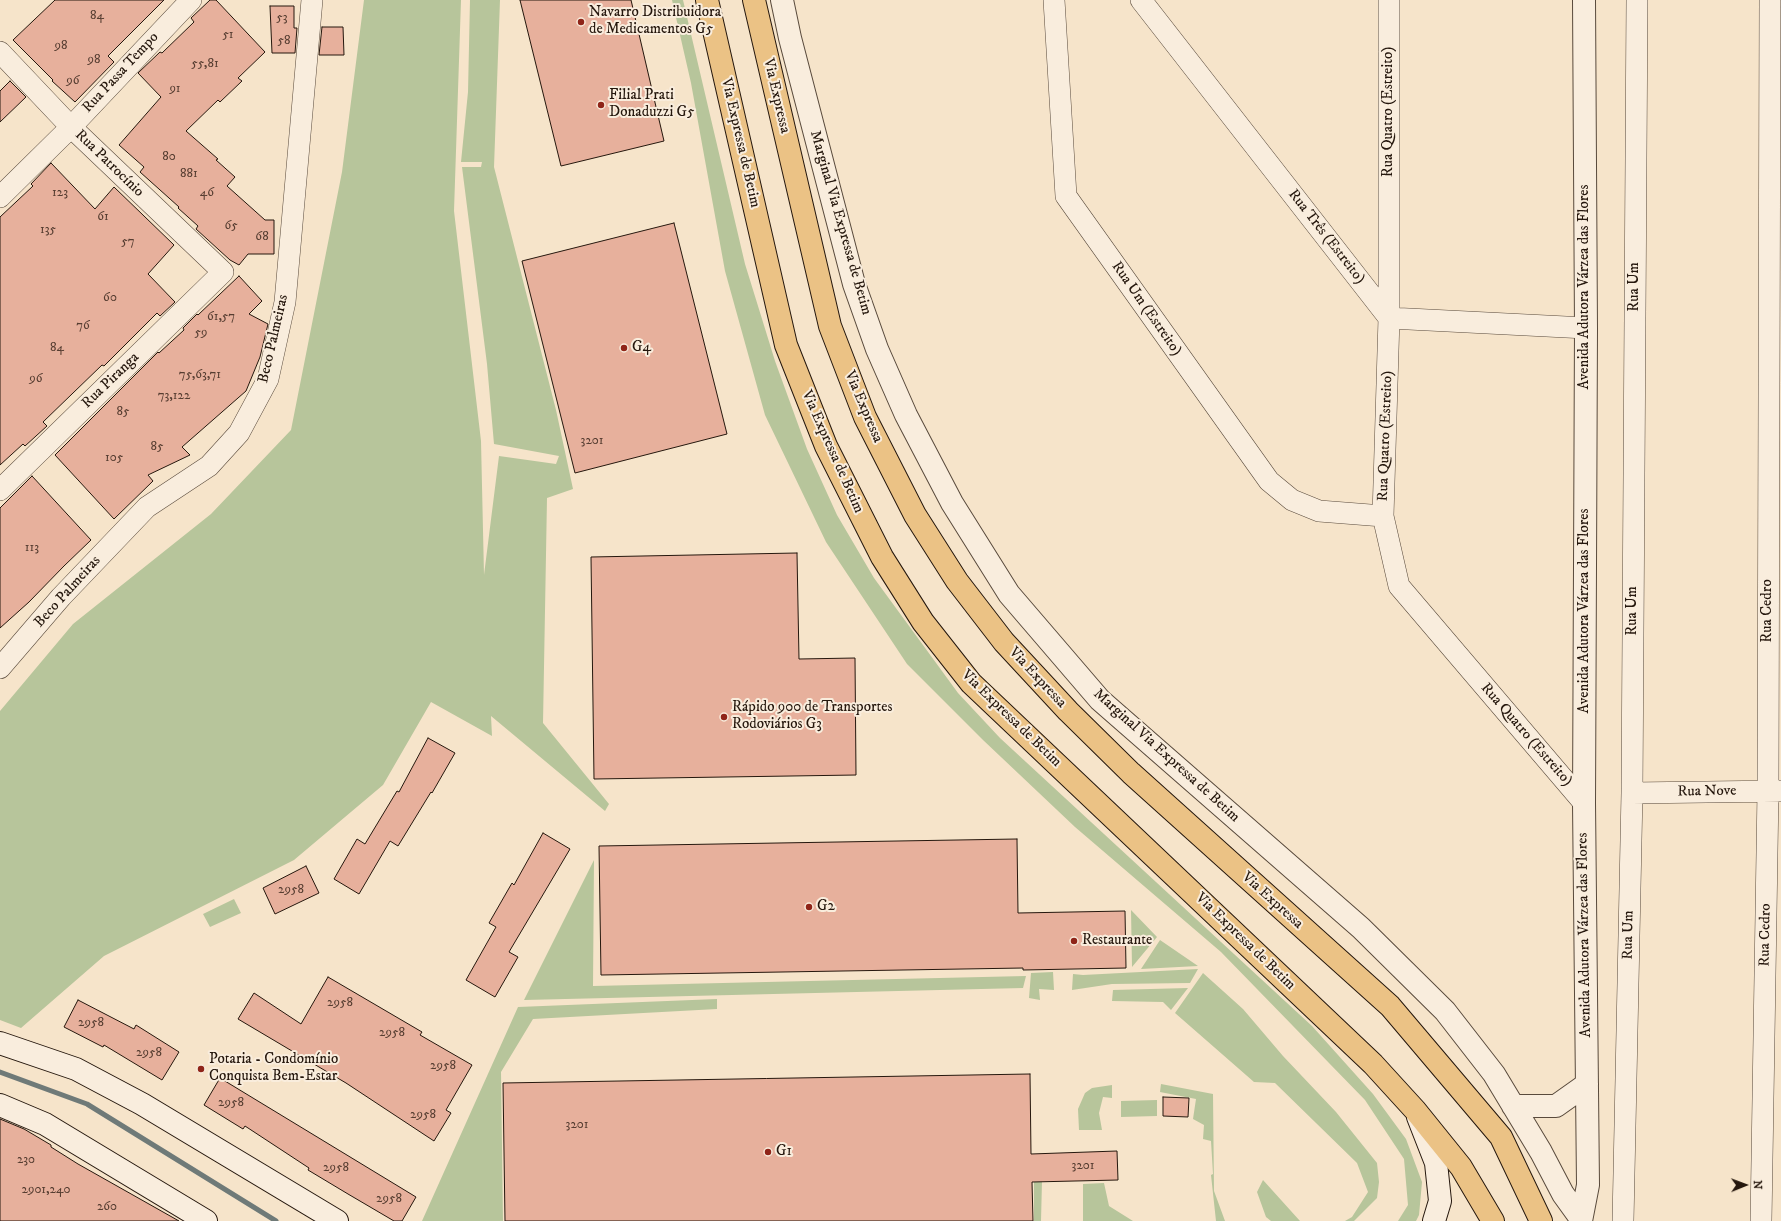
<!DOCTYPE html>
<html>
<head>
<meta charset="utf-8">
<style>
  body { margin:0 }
  #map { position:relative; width:1781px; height:1221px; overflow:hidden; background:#f6e4ca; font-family:"IM FELL DW Pica",serif }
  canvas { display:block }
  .north { position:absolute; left:1725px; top:1165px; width:40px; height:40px; -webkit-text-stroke:3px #f9eddd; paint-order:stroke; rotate:89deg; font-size:11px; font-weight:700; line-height:16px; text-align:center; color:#25170d }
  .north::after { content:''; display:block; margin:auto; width:14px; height:18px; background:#25170d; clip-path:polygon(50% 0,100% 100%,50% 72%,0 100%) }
</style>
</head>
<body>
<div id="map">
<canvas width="1781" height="1221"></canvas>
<div class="north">N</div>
</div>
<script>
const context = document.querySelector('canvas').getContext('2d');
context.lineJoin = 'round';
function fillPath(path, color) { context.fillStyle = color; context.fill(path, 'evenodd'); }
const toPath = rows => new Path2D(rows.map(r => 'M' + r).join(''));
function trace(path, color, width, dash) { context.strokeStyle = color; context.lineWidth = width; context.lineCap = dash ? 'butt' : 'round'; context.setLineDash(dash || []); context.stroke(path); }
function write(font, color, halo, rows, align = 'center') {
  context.font = font + ' "IM FELL DW Pica",serif'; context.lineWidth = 4; context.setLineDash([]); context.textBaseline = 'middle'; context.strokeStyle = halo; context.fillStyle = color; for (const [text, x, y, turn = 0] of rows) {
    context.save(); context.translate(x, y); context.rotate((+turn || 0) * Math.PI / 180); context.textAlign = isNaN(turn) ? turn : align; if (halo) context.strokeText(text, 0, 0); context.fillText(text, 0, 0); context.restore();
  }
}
const green = toPath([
  [364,0,461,0,454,211,481,441,484,575,499,456,556,464,559,456,494,444,487,364,462,167,481,167,482,162,461,162,468,92,470,0,500,0,494,167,556,410,573,489,547,498,543,723,609,804,605,811,491,716,492,736,431,702,383,785,294,860,104,956,21,1028,0,1020,0,711,73,624,211,514,291,430,342,172],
  [672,0,683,0,745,264,775,361,807,449,837,515,874,578,958,693,1000,738,1312,1026,1373,1094,1406,1139,1422,1182,1419,1215,1416,1221,1398,1221,1408,1205,1404,1159,1365,1100,1221,952,1075,827,983,740,907,664,826,542,765,415,725,271,691,83],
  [594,860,593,986,1026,976,1023,988,524,1000],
  [234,899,241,913,210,927,203,914],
  [1131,910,1157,937,1132,967],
  [1160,940,1198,966,1141,969],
  [1198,969,1190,983,1112,984,1072,990,1073,974,1083,975],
  [1053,972,1054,990,1039,989,1040,1000,1029,998,1031,973],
  [1203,973,1243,1009,1283,1056,1336,1112,1377,1163,1379,1182,1377,1198,1354,1221,1345,1221,1352,1217,1368,1192,1357,1163,1275,1083,1254,1082,1175,1013],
  [1188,988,1171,1010,1163,1002,1112,1001,1113,990],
  [717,999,717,1009,533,1019,501,1072,503,1221,422,1221,518,1007],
  [1161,1084,1213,1094,1214,1191,1225,1221,1216,1221,1211,1175,1213,1174,1211,1141,1203,1139,1204,1125,1193,1119,1196,1099,1160,1092],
  [1112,1085,1112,1098,1103,1097,1099,1113,1102,1130,1079,1130,1078,1109,1085,1093,1092,1088],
  [1157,1100,1157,1116,1121,1117,1121,1101],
  [1263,1180,1300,1221,1271,1221,1266,1217,1257,1192],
  [1042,1181,1041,1221,1034,1221,1034,1182],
  [1104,1183,1109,1206,1133,1221,1083,1221,1083,1184]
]);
const stream = toPath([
  [0,1072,87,1104,276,1221]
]);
const building = toPath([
  [55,0,164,0,108,56,114,62,75,102,52,81,53,80,13,40,55,0],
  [210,0,216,0,265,52,238,78,242,81,220,102,218,100,186,131,218,159,216,160,235,177,227,186,265,220,274,220,274,254,248,254,239,265,230,260,196,229,198,226,178,208,179,207,140,172,144,167,119,145,161,97,138,73,160,52,162,53,194,22,191,18,210,0],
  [520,0,631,0,664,141,561,166,520,0],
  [270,6,294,6,294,28,297,28,295,53,272,53,270,6],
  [322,27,343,27,344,55,319,55,322,27],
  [10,81,26,97,0,122,0,91,10,81],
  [51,163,95,209,114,187,174,245,148,274,175,302,160,316,157,313,104,366,102,365,43,422,47,426,25,446,23,444,0,465,0,217,33,186,31,184,51,163],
  [674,223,727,434,575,473,522,261,674,223],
  [239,276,262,301,249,314,268,324,260,357,246,391,182,447,190,455,148,475,153,481,114,519,55,455,158,352,159,353,184,330,183,328,197,314,198,315,239,276],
  [32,476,91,540,64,566,29,602,0,628,0,508,32,476],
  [797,553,799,659,855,658,856,775,594,779,591,557,797,553],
  [428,738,455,753,432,793,431,792,398,846,390,841,359,894,334,879,357,839,365,844,397,791,399,792,428,738],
  [543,833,570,849,509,952,518,957,495,997,466,980,496,927,489,923,512,883,514,885,543,833],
  [1017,839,1018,913,1125,911,1126,968,1023,970,1023,968,601,975,599,846,1017,839],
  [306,866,319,893,275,914,263,888,306,866],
  [328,977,422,1032,420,1035,472,1065,446,1110,451,1113,434,1141,346,1083,238,1019,254,993,301,1024,328,977],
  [78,1000,134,1029,136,1025,179,1052,162,1080,104,1045,103,1047,64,1027,78,1000],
  [1030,1074,1031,1154,1117,1151,1118,1180,1032,1182,1033,1221,505,1221,503,1083,1030,1074],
  [220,1078,416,1197,402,1221,394,1221,348,1194,308,1170,309,1168,245,1126,243,1129,204,1105,220,1078],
  [1163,1097,1189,1098,1188,1117,1163,1116,1163,1097],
  [0,1119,24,1129,51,1145,51,1147,78,1164,179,1221,0,1221,0,1119]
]);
const minor = toPath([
  [1054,0,1066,196,1269,481,1292,500,1319,511,1383,516],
  [1141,0,1389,318,1586,328],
  [1389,0,1389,318,1383,516,1399,586,1584,803],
  [0,52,71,127,223,272,0,490],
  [0,197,71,127,191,0],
  [0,668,61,597,147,507,209,466,239,433,268,379,285,302,312,0],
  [1632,793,1781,791],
  [1623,1221,1632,793,1637,0],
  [1761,1221,1768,791,1770,0]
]);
const tertiary = toPath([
  [782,0,790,38,854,284,877,349,906,415,952,503,1009,594,1100,700,1361,928,1445,1011,1494,1074,1541,1152,1563,1194,1581,1219],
  [1513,1106,1556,1106,1587,1084],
  [1581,1221,1588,1185,1584,803,1586,328,1584,0]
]);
const secondary = toPath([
  [0,1043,76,1069,142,1104,337,1221],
  [0,1105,45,1124,206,1221],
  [1418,1117,1436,1163,1440,1201,1434,1221]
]);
const trunk = toPath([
  [707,0,786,345,826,446,882,557,923,622,971,683,1373,1064,1415,1110,1461,1167,1493,1221],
  [754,0,830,326,865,417,915,515,957,581,1004,642,1068,711,1131,773,1390,1006,1501,1137,1541,1221]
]);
const markers = [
  [581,22,4,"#8f2418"],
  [601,105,4,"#8f2418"],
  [624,348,4,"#8f2418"],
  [724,717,4,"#8f2418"],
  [809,907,4,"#8f2418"],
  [1074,941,4,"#8f2418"],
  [201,1069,4,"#8f2418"],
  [768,1152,4,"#8f2418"]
];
const numberNames = [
  ["84",97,16],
  ["53",282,18],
  ["51",228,35],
  ["58",284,41],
  ["98",61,46],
  ["98",94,60],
  ["55,81",205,64],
  ["96",73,81],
  ["91",175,89],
  ["80",169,157],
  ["881",189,174],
  ["123",60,193],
  ["46",207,193],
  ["61",103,217],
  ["65",231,226],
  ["135",48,230],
  ["68",262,237],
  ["57",128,242],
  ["60",110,298],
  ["61,57",221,317],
  ["76",83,326],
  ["59",201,333],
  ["84",57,348],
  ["75,63,71",200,375],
  ["96",36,379],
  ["73,122",174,396],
  ["85",123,412],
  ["3201",592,441],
  ["85",157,447],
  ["105",114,458],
  ["113",32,548],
  ["2958",291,890],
  ["2958",340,1003],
  ["2958",91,1023],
  ["2958",392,1033],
  ["2958",149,1053],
  ["2958",443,1066],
  ["2958",231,1103],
  ["2958",423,1115],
  ["3201",577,1125],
  ["230",26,1160],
  ["3201",1083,1166],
  ["2958",336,1168],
  ["2901,240",46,1190],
  ["2958",389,1199],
  ["260",107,1207]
];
const poiNames = [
  ["Navarro Distribuidora",589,13],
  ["de Medicamentos G5",589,30],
  ["Filial Prati",609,96],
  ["Donaduzzi G5",609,113],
  ["G4",632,348],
  ["Rápido 900 de Transportes",732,708],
  ["Rodoviários G3",732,725],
  ["G2",817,907],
  ["Restaurante",1082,941],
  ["Potaria - Condomínio",209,1060],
  ["Conquista Bem-Estar",209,1077],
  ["G1",776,1152]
];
const streetNames = [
  ["Rua Passa Tempo",121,73,-47],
  ["Via Expressa",776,96,77],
  ["Rua Quatro (Estreito)",1389,112,-90],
  ["Via Expressa de Betim",740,143,77],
  ["Rua Patrocínio",109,164,44],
  ["Marginal Via Expressa de Betim",840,223,74],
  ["Rua Três (Estreito)",1326,237,52],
  ["Avenida Adutora Várzea das Flores",1585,287,-90],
  ["Rua Um",1635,287,-90],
  ["Rua Um (Estreito)",1146,309,55],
  ["Beco Palmeiras",274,339,-77],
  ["Rua Piranga",111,381,-44],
  ["Via Expressa",863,407,67],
  ["Rua Quatro (Estreito)",1386,436,-88],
  ["Via Expressa de Betim",832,452,66],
  ["Beco Palmeiras",68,592,-48],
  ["Avenida Adutora Várzea das Flores",1585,611,-90],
  ["Rua Um",1633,611,-90],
  ["Rua Cedro",1768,611,-90],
  ["Via Expressa",1037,678,47],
  ["Via Expressa de Betim",1011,719,44],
  ["Rua Quatro (Estreito)",1526,735,49],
  ["Marginal Via Expressa de Betim",1166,756,42],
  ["Rua Nove",1707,792,-1],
  ["Via Expressa",1272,901,42],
  ["Avenida Adutora Várzea das Flores",1585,935,-91],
  ["Rua Um",1629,935,-89],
  ["Rua Cedro",1766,935,-89],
  ["Via Expressa de Betim",1245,942,44]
];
fillPath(green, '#b7c59b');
trace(stream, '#6f7a78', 5);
fillPath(building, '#e7b09c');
trace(building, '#25170d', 1);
trace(minor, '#594a3c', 22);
trace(tertiary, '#594a3c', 24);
trace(secondary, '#25170d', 24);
trace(trunk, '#25170d', 24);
trace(minor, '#f9eddd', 21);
trace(tertiary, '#f9eddd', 22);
trace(secondary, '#f9eddd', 22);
trace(trunk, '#ebc285', 22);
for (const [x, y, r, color] of markers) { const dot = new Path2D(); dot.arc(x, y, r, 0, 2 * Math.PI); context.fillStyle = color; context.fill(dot); trace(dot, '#f9eddd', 1.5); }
write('13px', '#563d31', null, numberNames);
write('15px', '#25170d', '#f9eddd', poiNames, 'left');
write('15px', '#25170d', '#f9eddd', streetNames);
</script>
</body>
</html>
